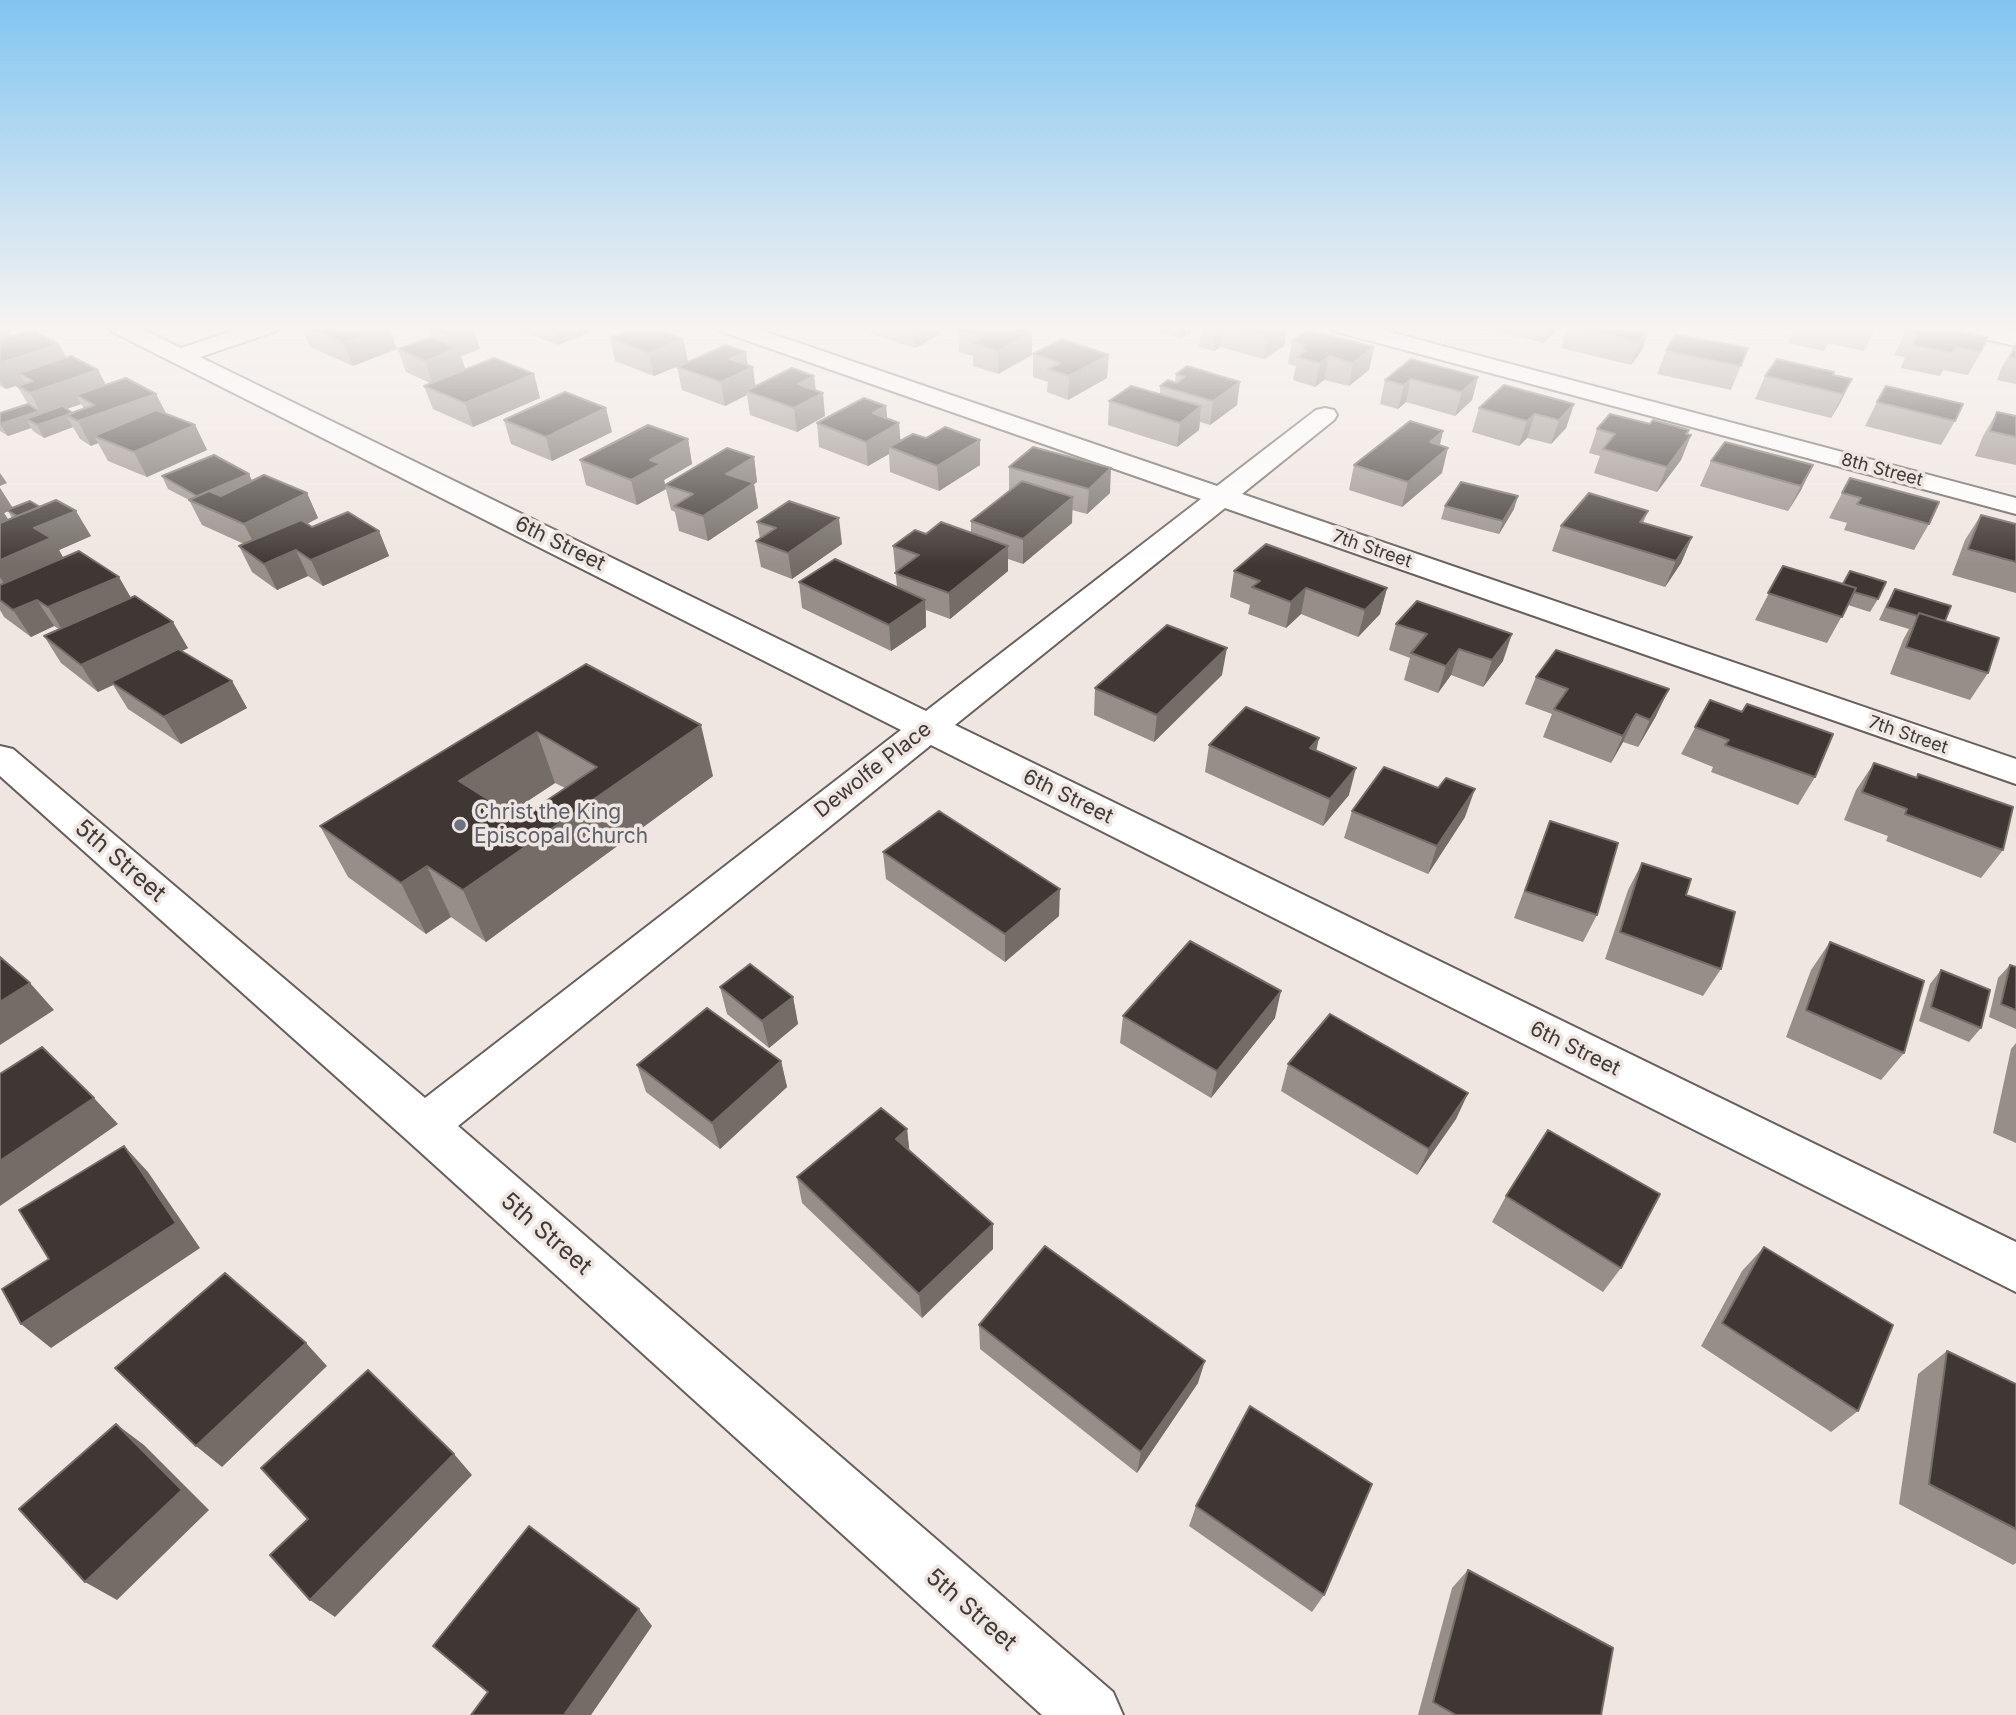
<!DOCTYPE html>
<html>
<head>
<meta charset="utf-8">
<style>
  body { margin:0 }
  canvas { display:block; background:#f0e6e1 }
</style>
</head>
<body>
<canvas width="2016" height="1715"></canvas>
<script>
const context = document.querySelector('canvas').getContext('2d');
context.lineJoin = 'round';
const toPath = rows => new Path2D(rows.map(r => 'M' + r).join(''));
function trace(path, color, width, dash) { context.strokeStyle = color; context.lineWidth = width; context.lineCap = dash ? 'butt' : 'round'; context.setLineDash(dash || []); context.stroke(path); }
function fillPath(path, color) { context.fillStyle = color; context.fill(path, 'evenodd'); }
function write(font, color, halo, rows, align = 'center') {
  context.font = font + ' Inter,sans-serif'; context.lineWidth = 7; context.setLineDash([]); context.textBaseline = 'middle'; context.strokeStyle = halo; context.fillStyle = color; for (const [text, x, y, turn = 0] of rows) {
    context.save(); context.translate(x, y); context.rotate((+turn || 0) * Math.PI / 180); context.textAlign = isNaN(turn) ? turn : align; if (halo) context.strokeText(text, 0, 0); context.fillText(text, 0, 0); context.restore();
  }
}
const street = toPath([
  [108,326,136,326,181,348,247,326,279,326,276,331,200,357,926,711,1201,499,720,331,717,326,749,326,1217,486,1316,410,1325,408,1334,410,1337,415,1334,420,1242,494,2016,759,2016,784,1225,508,955,725,2016,1242,2016,1292,931,745,458,1126,1113,1692,1123,1715,1042,1715,407,1140,0,776,0,746,13,749,425,1098,901,730,111,331,108,326],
  [1331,326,1367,326,2016,498,2016,514,1334,331,1331,326],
  [1943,326,1985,326,2016,332,2016,346,1946,331,1943,326]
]);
const wall = toPath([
  [0,326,12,337,98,370,106,385,156,394,166,414,195,425,207,450,147,477,108,461,98,443,91,446,80,439,73,427,44,438,33,431,31,428,8,436,0,431,0,413,28,404,17,386,25,383,6,389,0,386],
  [81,404,84,409,73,413,67,409],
  [301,326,387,326,397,349,353,366,310,347],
  [473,326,480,349,461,356,465,369,534,374,540,398,473,427,433,409,424,386,430,383,406,372,398,349,432,337,429,329],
  [524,326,604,326,558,345,526,333],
  [871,326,940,326,940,334,915,348,872,334],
  [964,326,1032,355,998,374,973,366,973,356,959,352,958,329],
  [1139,326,1200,326,1181,338],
  [1202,326,1287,326,1284,346,1264,359,1220,347,1214,351,1199,347],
  [1473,326,1557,326,1555,332,1544,343],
  [1568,326,1645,326,1642,350,1631,365,1561,348],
  [1720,326,1736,326,1734,329],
  [1748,326,1767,326,1765,329],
  [1795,326,1877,326,1864,351,1828,343,1824,351,1788,343],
  [1908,326,1981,352,1968,375,1943,370,1940,376,1901,368,1905,357,1894,355],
  [610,338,683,339,688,362,654,376,615,361],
  [1292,341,1374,347,1369,370,1349,386,1324,380,1315,387,1293,380,1296,366,1288,364],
  [2016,344,2016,384,1997,380,2002,367],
  [1748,348,1731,390,1657,374,1666,351],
  [1033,354,1107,378,1068,400,1047,392,1048,382,1033,377],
  [1411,359,1478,377,1472,400,1455,416,1406,402,1398,409,1380,404,1385,380],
  [748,365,756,387,814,376,816,390,825,416,797,432,750,415,747,395,725,406,682,390,677,367],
  [1187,366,1237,405,1210,425,1200,422,1199,430,1177,447,1108,425,1109,401,1160,394,1160,386,1175,382,1176,374],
  [1833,375,1852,379,1840,403,1831,418,1755,399,1765,376],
  [1877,402,1955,421,1941,445,1865,426],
  [1574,404,1566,428,1551,444,1527,438,1519,446,1472,432,1479,408],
  [886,406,887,419,899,423,900,441,926,438,980,440,980,465,939,491,890,472,889,454,868,466,819,447,817,423],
  [1997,412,2016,416,2016,465,1975,456,1983,436],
  [504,420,612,432,552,461,511,444],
  [1650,424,1689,430,1687,434,1691,435,1681,460,1657,492,1594,473,1600,456,1589,453,1597,429],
  [1443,431,1440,445,1442,473,1402,507,1349,490,1354,465],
  [688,439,692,464,664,480,665,485,754,457,757,482,754,484,758,508,708,541,679,531,675,512,671,510,666,489,637,505,586,485,580,460],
  [1711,461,1813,465,1801,490,1788,511,1700,486],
  [1009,467,1110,493,1087,514,1072,510,1072,523,1023,564,1008,559,1008,571,950,619,926,610,926,627,891,651,802,608,799,582,897,587,893,546,926,534,971,533,971,521,1009,491],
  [162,476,252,481,307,493,318,518,307,524,312,527,379,531,389,556,323,586,308,576,277,590,252,572,239,546,244,544,202,525,189,500,168,489],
  [1850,478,1929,524,1914,550,1844,530,1847,523,1829,518],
  [0,488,13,508,91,536,59,550,63,558,131,598,188,648,182,651,232,681,247,708,181,744,128,709,113,685,98,692,61,663,44,636,59,629,54,626,31,637,4,617,0,610],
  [8,511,12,518,8,520,4,513],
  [1445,506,1514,509,1499,534,1441,519],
  [1648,511,1643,523,1692,537,1681,563,1665,587,1552,551,1561,526],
  [1981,515,2016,524,2016,593,1952,575,1965,540],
  [757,522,842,544,792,579,761,567,756,541,760,539],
  [1783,566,1878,599,1870,612,1848,605,1827,643,1755,620],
  [1234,571,1387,588,1380,614,1358,637,1301,614,1286,628,1248,614,1250,605,1230,597],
  [1895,589,1945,621,1988,673,1970,700,1890,674,1903,640,1909,629,1879,620,1887,603],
  [1396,624,1503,661,1483,687,1451,675,1438,693,1404,680,1410,658,1389,650],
  [586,664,713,776,486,942,451,917,426,934,348,877,320,826],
  [555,783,565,788,519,819,509,813],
  [1222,675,1154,742,1094,715,1095,688],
  [1536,677,1656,716,1638,747,1623,742,1611,763,1543,737,1552,714,1525,704],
  [1710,700,1815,777,1798,805,1711,772,1713,767,1681,754],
  [1209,745,1316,751,1349,795,1323,826,1205,772],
  [1874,763,1916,778,1918,774,2003,850,1981,878,1886,841,1888,836,1844,820,1856,790],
  [1352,811,1465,817,1428,874,1344,838],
  [1550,821,1597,915,1583,942,1514,918,1539,849],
  [883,852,1059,916,1005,962,886,879],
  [1642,863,1686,895,1721,969,1703,996,1605,959,1628,890],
  [1830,942,1904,1053,1881,1080,1786,1037,1811,970],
  [2010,965,2016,967,2016,1029,1989,1017,1998,978],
  [1941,970,1981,1028,1969,1042,1919,1021,1930,984],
  [720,987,793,997,798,1024,769,1048,727,1014],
  [1123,1016,1275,1018,1211,1098,1120,1043],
  [2016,1043,2016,1143,1993,1133,2011,1049],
  [781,1061,787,1087,720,1149,646,1092,637,1065],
  [1288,1064,1468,1093,1456,1119,1417,1175,1281,1091],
  [907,1129,909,1150,993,1224,993,1249,922,1318,802,1203,797,1177],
  [1506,1196,1621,1268,1603,1292,1492,1222],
  [1764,1247,1858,1411,1831,1432,1701,1346,1742,1271],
  [979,1325,1198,1383,1137,1473,980,1349],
  [1947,1351,2016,1384,2016,1563,2013,1565,1899,1504,1918,1374],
  [1196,1506,1324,1595,1312,1612,1189,1526],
  [1468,1570,1601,1715,1418,1715,1452,1588]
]);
const shadedWall = toPath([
  [473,326,480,349,461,356,466,371,433,384,425,361,451,351,447,336],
  [553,326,604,326,558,345],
  [914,326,940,326,940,334,915,348],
  [1182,326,1200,326,1181,338],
  [1220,326,1223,326,1220,347,1214,351,1216,328],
  [1284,326,1287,326,1284,346,1264,359,1268,337],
  [1550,326,1557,326,1555,332,1544,343],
  [389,327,397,349,353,366,344,343],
  [1650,327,1642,350,1631,365,1639,342],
  [8,329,20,351,0,358,0,331],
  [1032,332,1032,355,998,374,998,351],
  [683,339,688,362,654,376,649,353],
  [59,344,72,367,19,373,25,383,6,389,0,380,0,363],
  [1374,347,1369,370,1349,386,1353,363],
  [746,352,748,369,753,367,756,390,746,391,747,395,725,406,721,382,730,359],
  [1109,355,1107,378,1068,400,1069,376],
  [1329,356,1324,380,1315,387,1320,363],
  [98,370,110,393,76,395,81,404,43,417,30,393],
  [534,374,540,398,473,427,465,403],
  [814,376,816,396,823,393,825,416,797,432,794,408,798,384],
  [1478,377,1472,400,1455,416,1462,392],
  [1411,379,1406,402,1398,409,1404,385],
  [1852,379,1840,403,1831,418,1843,394],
  [1240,382,1237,405,1210,425,1213,401],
  [156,394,168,417,94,436,98,443,91,446,78,421],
  [1574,404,1566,428,1551,444,1559,420],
  [886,406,888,429,899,423,901,447,889,447,889,454,868,466,866,442,873,413],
  [1201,406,1199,430,1177,447,1180,423],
  [606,408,612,432,552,461,546,437],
  [39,411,45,423,66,415,73,427,44,438,37,425,26,419,31,428,8,436,0,424],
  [1535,414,1527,438,1519,446,1527,421],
  [195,425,207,450,147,477,134,452],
  [1689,430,1681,448,1691,435,1681,460,1657,492,1667,467],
  [1443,431,1437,455,1430,442],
  [688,439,692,464,664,480,666,489,637,505,631,480,650,460],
  [980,440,980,465,939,491,937,466],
  [1448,448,1442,473,1402,507,1408,482],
  [754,457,757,482,754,484,758,508,708,541,703,516,726,474],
  [1813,465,1801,490,1788,511,1801,486],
  [1111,468,1110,493,1087,514,1089,489],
  [0,473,7,483,0,486],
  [249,474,255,487,202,506,197,496],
  [0,488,13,509,4,513,14,528,0,533],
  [307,493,318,518,257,550,244,524],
  [1518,496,1514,509,1499,534,1503,521],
  [1073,497,1072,523,1023,564,1023,539],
  [76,511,91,536,59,550,67,564,8,590,0,577,0,560,34,528],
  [839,518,842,544,792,579,788,553],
  [379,531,389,556,323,586,311,560],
  [1692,537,1681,563,1665,587,1676,561],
  [1008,546,1008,571,950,619,949,593],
  [296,550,308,576,277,590,264,564],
  [119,577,134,603,65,634,48,607],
  [1306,588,1301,614,1286,628,1291,602],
  [1387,588,1380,614,1358,637,1365,610],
  [37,600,54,626,31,637,13,610],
  [925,600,926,627,891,651,889,625],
  [173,622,188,648,114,684,111,682,113,685,98,692,81,665],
  [1512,634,1503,661,1483,687,1492,660],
  [1227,648,1222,675,1154,742,1157,715],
  [1459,649,1451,675,1438,693,1446,666],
  [232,681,247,708,181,744,164,717],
  [1669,689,1656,716,1638,747,1650,720],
  [1636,714,1623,742,1611,763,1623,736],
  [701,725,713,776,486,942,463,890],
  [537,732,555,783,481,832,459,781],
  [1319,738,1313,766,1310,748],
  [1356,768,1349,795,1323,826,1330,799],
  [1475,789,1465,817,1428,874,1437,846],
  [427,866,451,917,426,934,401,883],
  [1060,889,1059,916,1005,962,1005,934],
  [30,983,54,1010,0,1045,0,1002],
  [1281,991,1275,1018,1211,1098,1217,1071],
  [793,997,798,1024,769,1048,762,1021],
  [781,1061,787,1087,720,1149,712,1123],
  [1468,1093,1456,1119,1417,1175,1429,1149],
  [94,1098,118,1124,0,1206,0,1161],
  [907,1129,910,1155,896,1139],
  [124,1146,148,1172,200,1248,51,1348,21,1324],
  [993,1224,993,1249,922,1318,919,1294],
  [306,1343,327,1366,222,1467,196,1446],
  [1205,1361,1198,1383,1137,1473,1141,1452],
  [116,1424,144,1445,209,1510,117,1600,85,1582],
  [454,1454,472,1475,335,1617,310,1600],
  [639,1609,652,1626,591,1715,564,1715]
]);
const building = toPath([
  [0,326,2,326,8,329,0,331,0,326],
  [304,326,387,326,389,327,344,343,304,326],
  [438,326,473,326,447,336,429,329,438,326],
  [640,326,648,326,683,339,649,353,610,338,640,326],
  [964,326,1012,326,1032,332,998,351,973,343,984,337,958,329,964,326],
  [1207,326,1220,326,1216,328,1207,326],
  [1229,326,1284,326,1268,337,1229,326],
  [1569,326,1645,326,1650,327,1639,342,1569,326],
  [1908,326,1934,326,1987,337,1981,352,1955,347,1952,353,1913,345,1917,334,1905,332,1908,326],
  [32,330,59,344,0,363,0,340,32,330],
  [1309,330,1374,347,1353,363,1329,356,1320,363,1297,357,1307,350,1302,349,1306,345,1292,341,1309,330],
  [1675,334,1748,348,1741,366,1666,351,1675,334],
  [431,337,458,348,425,361,398,349,431,337],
  [1062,339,1109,355,1069,376,1048,369,1060,363,1033,354,1062,339],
  [2016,344,2016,358,2010,357,2016,344],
  [726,345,746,352,730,359,753,367,721,382,677,367,726,345],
  [71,356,98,370,30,393,17,386,33,381,19,373,71,356],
  [494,358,534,374,465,403,424,386,494,358],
  [1411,359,1478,377,1462,392,1411,379,1404,385,1385,380,1411,359],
  [1777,359,1834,372,1833,375,1852,379,1843,394,1765,376,1777,359],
  [1187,366,1240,382,1213,401,1160,386,1168,380,1176,383,1185,377,1176,374,1187,366],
  [792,368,814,376,798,384,823,393,794,408,746,391,792,368],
  [126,378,156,394,78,421,66,415,94,405,76,395,126,378],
  [1504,385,1574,404,1559,420,1535,414,1527,421,1479,408,1504,385],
  [1131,386,1201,406,1180,423,1109,401,1131,386],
  [1886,386,1963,404,1955,421,1877,402,1886,386],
  [565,392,606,408,546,437,504,420,565,392],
  [864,398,886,406,873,413,899,423,866,442,817,423,864,398],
  [28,404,39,411,0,424,0,413,28,404],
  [62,406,73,413,37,425,26,419,62,406],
  [156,410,195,425,134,452,94,436,156,410],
  [1997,412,2016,416,2016,437,1990,431,1997,412],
  [1610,414,1650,424,1653,420,1689,430,1686,434,1691,435,1667,467,1603,449,1615,434,1597,429,1610,414],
  [1410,421,1443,431,1430,442,1448,448,1408,482,1354,465,1410,421],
  [648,425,688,439,650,460,661,464,631,480,580,460,648,425],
  [945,427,980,440,937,466,889,447,913,434,926,438,945,427],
  [1725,442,1813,465,1801,486,1711,461,1725,442],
  [1033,447,1111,468,1089,489,1009,467,1033,447],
  [727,448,754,457,726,474,754,483,703,516,674,506,693,494,665,485,727,448],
  [214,455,249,474,197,496,162,476,214,455],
  [264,475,307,493,244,524,189,500,209,491,221,496,264,475],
  [1850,478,1939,502,1929,524,1857,504,1861,498,1842,493,1850,478],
  [1022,481,1073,497,1023,539,971,521,1022,481],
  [1461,482,1518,496,1503,521,1445,506,1461,482],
  [1589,493,1648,511,1640,522,1692,537,1676,561,1561,526,1589,493],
  [56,500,76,511,34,528,51,538,0,560,0,523,56,500],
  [30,501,40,507,17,516,7,510,30,501],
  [789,501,839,518,788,553,756,541,776,528,757,522,789,501],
  [348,512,379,531,311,560,296,550,264,564,239,546,301,520,312,527,348,512],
  [1981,515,2016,524,2016,562,1968,549,1981,515],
  [941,522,1008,546,949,593,895,573,919,555,893,546,915,530,926,534,941,522],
  [1266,544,1387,588,1365,610,1306,588,1291,602,1252,587,1260,581,1234,571,1266,544],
  [79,551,119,577,48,607,37,600,13,610,0,600,0,585,79,551],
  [835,559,925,600,889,625,799,582,835,559],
  [1783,566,1856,588,1842,617,1768,593,1783,566],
  [1850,571,1886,582,1878,599,1854,592,1856,588,1843,584,1850,571],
  [1895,589,1951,606,1945,621,1919,613,1918,616,1887,607,1895,589],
  [135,596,173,622,81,665,44,636,135,596],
  [1417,601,1512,634,1492,660,1459,649,1446,666,1411,653,1427,634,1396,624,1417,601],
  [1919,613,1999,638,1988,673,1906,647,1919,613],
  [1167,625,1227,648,1157,715,1095,688,1167,625],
  [178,649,232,681,164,717,111,682,178,649],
  [1556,650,1669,689,1650,720,1636,714,1623,736,1554,709,1568,689,1536,677,1556,650],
  [586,664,701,725,463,890,427,866,401,883,320,826,586,664],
  [537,732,597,767,519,819,459,781,537,732],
  [1710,700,1742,712,1747,704,1833,734,1815,777,1725,745,1729,740,1695,727,1710,700],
  [1246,707,1319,738,1310,748,1356,768,1330,799,1209,745,1246,707],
  [1874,763,1917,778,1918,774,2013,807,2003,850,1905,814,1907,809,1862,792,1874,763],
  [1384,767,1438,788,1446,778,1475,789,1437,846,1352,811,1384,767],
  [939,811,1060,889,1005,934,883,852,939,811],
  [1550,821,1618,843,1597,915,1525,891,1550,821],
  [1642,863,1691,879,1686,895,1735,912,1721,969,1620,932,1642,863],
  [1190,941,1281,991,1217,1071,1123,1016,1190,941],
  [1830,942,1924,981,1904,1053,1806,1010,1830,942],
  [0,957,30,983,0,1002,0,957],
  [750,964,793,997,762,1021,720,987,750,964],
  [2010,965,2016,967,2016,1010,2001,1004,2010,965],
  [1941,970,1990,990,1981,1028,1931,1007,1941,970],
  [707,1008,781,1061,712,1123,637,1065,707,1008],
  [1330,1014,1468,1093,1429,1149,1288,1064,1330,1014],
  [42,1047,94,1098,0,1161,0,1074,42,1047],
  [881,1108,907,1129,896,1139,993,1224,919,1294,797,1177,881,1108],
  [1548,1130,1660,1194,1621,1268,1506,1196,1548,1130],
  [124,1146,176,1223,21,1324,2,1289,49,1259,19,1210,124,1146],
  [1045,1246,1205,1361,1141,1452,979,1325,1045,1246],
  [1764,1247,1893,1325,1858,1411,1722,1323,1764,1247],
  [225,1273,306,1343,196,1446,115,1368,225,1273],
  [1947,1351,2016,1384,2016,1529,1929,1484,1947,1351],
  [368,1370,454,1454,310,1600,270,1555,308,1519,261,1468,368,1370],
  [1250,1406,1372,1484,1324,1595,1196,1506,1250,1406],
  [116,1424,182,1490,85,1582,19,1509,116,1424],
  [529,1526,639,1609,564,1715,471,1715,488,1692,433,1646,529,1526],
  [1468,1570,1613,1648,1601,1715,1456,1715,1433,1702,1468,1570]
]);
const markers = [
  [460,825,7,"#6b7280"]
];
const farStreetnames = [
  ["8th Street",1882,470,15],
  ["7th Street",1372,549,19],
  ["7th Street",1908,735,19]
];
const streetNames = [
  ["6th Street",560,544,26],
  ["Dewolfe Place",873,770,-38],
  ["6th Street",1068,797,26],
  ["6th Street",1575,1049,26]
];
const worshipNames = [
  ["Christ the King",474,813],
  ["Episcopal Church",474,837]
];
const nearStreetnames = [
  ["5th Street",120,861,41],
  ["5th Street",546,1234,41],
  ["5th Street",971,1610,41]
];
trace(street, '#675f5b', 4);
fillPath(street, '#fff');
fillPath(wall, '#978e8a');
fillPath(shadedWall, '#736c67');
fillPath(building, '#3e3733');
trace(building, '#736c67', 2);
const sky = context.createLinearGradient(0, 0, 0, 566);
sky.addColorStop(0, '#81c5f1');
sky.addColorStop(0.58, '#f8f4f2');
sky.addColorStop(1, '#f8f4f200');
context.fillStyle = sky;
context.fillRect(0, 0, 2016, 566);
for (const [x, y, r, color] of markers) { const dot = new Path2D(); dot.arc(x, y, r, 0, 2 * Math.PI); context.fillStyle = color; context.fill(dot); trace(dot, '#f0e6e1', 2.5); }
write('18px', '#3d3a38', '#f0e6e1', farStreetnames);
write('21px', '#3d3a38', '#f0e6e1', streetNames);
write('21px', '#5b616d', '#f0e6e1', worshipNames, 'left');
write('24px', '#3d3a38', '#f0e6e1', nearStreetnames);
</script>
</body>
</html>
